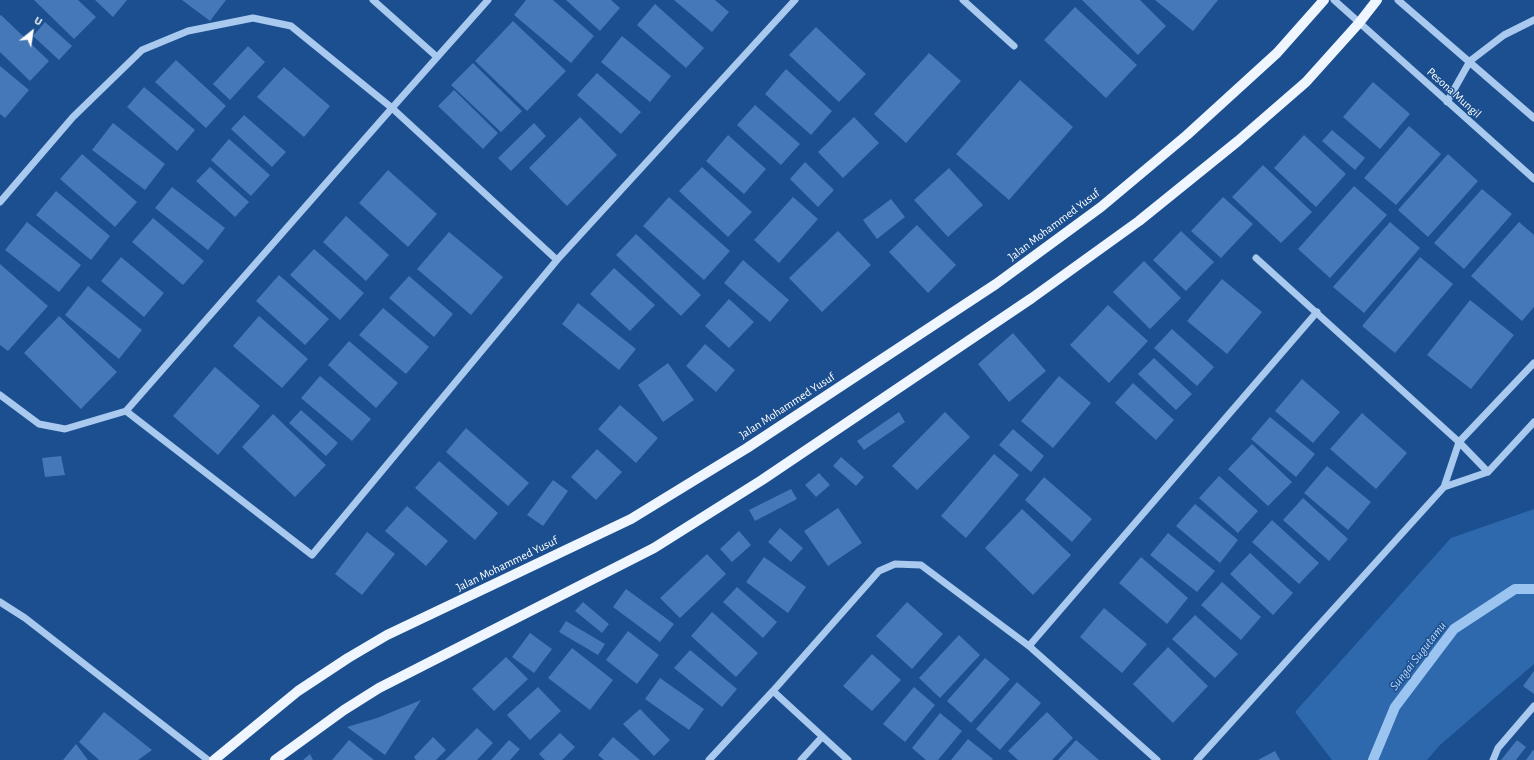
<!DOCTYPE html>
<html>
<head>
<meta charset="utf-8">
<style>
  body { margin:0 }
  #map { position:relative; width:1534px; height:760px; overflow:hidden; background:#1b4f8f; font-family:"Alegreya Sans",sans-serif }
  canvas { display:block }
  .north { position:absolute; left:12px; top:12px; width:40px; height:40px; -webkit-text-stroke:3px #1b4f8f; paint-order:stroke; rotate:30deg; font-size:11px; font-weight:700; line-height:16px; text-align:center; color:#fff }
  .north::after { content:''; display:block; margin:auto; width:14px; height:18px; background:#fff; clip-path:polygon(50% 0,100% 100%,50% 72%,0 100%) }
</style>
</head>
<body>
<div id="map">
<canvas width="1534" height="760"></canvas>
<div class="north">U</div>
</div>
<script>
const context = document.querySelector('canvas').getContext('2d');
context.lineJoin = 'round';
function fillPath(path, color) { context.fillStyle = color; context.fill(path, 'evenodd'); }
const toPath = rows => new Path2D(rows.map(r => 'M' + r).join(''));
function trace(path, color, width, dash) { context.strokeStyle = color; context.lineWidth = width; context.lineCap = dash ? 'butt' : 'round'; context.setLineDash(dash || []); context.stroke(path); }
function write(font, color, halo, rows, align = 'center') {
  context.font = font + ' "Alegreya Sans",sans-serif'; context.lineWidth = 3; context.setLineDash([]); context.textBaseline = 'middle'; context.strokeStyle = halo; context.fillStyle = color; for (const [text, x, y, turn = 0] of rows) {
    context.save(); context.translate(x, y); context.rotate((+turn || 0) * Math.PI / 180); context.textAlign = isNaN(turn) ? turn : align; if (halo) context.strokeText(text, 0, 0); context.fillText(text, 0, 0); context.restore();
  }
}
const green = toPath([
  [1534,509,1534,664,1440,745,1427,760,1332,760,1295,712,1451,538]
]);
const stream = toPath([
  [1373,760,1395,707,1454,629,1515,589,1534,589]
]);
const building = toPath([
  [34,0,78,0,96,17,74,39],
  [95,0,127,0,113,17],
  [182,0,226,0,210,21],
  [526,0,553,0,594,36,571,63,514,15],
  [566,0,611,0,620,8,600,31],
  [674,0,715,0,729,12,712,32],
  [1082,0,1140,0,1166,26,1138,55],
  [1155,0,1218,0,1193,31],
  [655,4,704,48,686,68,637,25],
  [1075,7,1137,65,1106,98,1044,40],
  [1,15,49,61,30,81,0,52,0,16],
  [513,21,566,71,527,111,475,61],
  [45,22,72,46,59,60,33,36],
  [816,27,866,74,839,102,789,55],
  [622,36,671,76,650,102,601,62],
  [248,46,265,62,230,100,213,84],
  [929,53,961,81,906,143,874,114],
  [176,60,226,106,206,128,155,82],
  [473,63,522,111,501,132,451,85],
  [0,66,29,90,5,118,0,114],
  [284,67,330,106,304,137,257,97],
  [786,69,832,111,811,135,765,94],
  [597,73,641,112,621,134,577,95],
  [1020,80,1073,127,1009,200,956,154],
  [1373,82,1410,114,1380,149,1343,117],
  [144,87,195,130,177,151,127,107],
  [454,90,498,133,483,149,438,106],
  [755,105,800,144,781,165,737,125],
  [244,115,286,152,272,167,231,129],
  [580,117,617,155,567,206,529,168],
  [854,117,879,143,843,178,818,152],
  [113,123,165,164,145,190,92,150],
  [534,123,546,136,511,171,498,158],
  [1409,126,1441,154,1396,205,1364,178],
  [1332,130,1365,158,1355,170,1322,141],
  [728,135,766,169,744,194,706,161],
  [1304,135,1346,174,1316,207,1274,168],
  [229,139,270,175,251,196,211,160],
  [82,154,137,202,115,227,60,179],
  [1448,154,1478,181,1428,237,1398,210],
  [805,162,834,190,818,207,790,179],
  [1263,165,1312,212,1281,243,1232,197],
  [210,167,249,202,235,217,196,181],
  [702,167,752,212,728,237,679,191],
  [949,168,983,205,948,237,914,200],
  [388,170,437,214,408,247,359,203],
  [1354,186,1387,215,1330,278,1298,249],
  [172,187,225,228,208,250,155,208],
  [1482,189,1512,214,1464,269,1434,243],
  [56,191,110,236,91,260,36,215],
  [669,197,730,251,704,280,643,226],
  [793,197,818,219,779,263,754,240],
  [1223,197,1253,224,1221,258,1191,231],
  [891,199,905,217,877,239,863,220],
  [346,216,389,255,366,281,323,242],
  [153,218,204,261,183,285,132,242],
  [27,222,81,265,59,292,5,250],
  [1390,222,1420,248,1364,313,1333,287],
  [1519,222,1534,235,1534,307,1522,321,1471,276],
  [917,225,956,265,928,293,889,252],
  [838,231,871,265,822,312,789,278],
  [1181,231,1214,262,1186,291,1153,260],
  [449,232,503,277,471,315,417,269],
  [636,234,701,295,681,316,616,255],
  [314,249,364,293,340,320,290,275],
  [121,257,164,293,144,317,101,281],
  [1420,257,1453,284,1395,353,1362,326],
  [743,260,789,300,770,322,724,283],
  [1144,261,1181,298,1150,329,1113,292],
  [0,264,48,306,8,351,0,345],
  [614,268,655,305,630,331,590,294],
  [279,275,329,319,305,345,256,301],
  [409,276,453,314,434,337,389,298],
  [1222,279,1262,312,1227,354,1187,321],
  [88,286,142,330,119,359,65,315],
  [729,299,754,322,729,348,705,326],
  [1470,300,1514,335,1471,389,1427,355],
  [578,303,636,349,619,370,562,324],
  [1108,305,1148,341,1109,383,1070,345],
  [383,308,429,347,406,374,359,335],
  [59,316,117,372,81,409,24,353],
  [259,316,308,359,282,388,233,346],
  [1172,329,1214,367,1197,386,1154,348],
  [1013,333,1046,371,1009,402,978,364],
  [349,341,398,383,376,408,328,365],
  [705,344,735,370,716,392,686,366],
  [1154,358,1192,394,1176,410,1138,374],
  [668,363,694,400,663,422,638,385],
  [215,367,260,406,218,455,173,416],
  [320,376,371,419,352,441,301,398],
  [1059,376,1091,403,1053,448,1021,421],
  [1302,379,1340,412,1313,443,1275,411],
  [1133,383,1174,420,1156,440,1115,403],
  [620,405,658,438,636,463,598,429],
  [301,410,338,443,326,456,289,423],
  [899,412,905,422,864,450,857,441],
  [945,412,970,437,917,490,892,466],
  [1362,413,1407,453,1376,489,1330,449],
  [273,414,326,465,295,497,242,447],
  [1270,417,1315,454,1296,477,1251,439],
  [466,428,529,483,508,506,446,452],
  [1013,429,1044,456,1031,472,999,445],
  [1252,444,1292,482,1268,506,1228,469],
  [597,449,622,472,596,500,571,477],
  [994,454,1019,475,966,538,941,516],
  [61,456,65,475,45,477,42,458],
  [841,457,864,477,856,486,833,466],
  [439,461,498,513,475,540,415,488],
  [1327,466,1371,502,1348,530,1304,493],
  [819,473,830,485,816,497,805,485],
  [1219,476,1258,511,1238,533,1199,498],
  [1044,477,1092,519,1072,542,1025,500],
  [553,480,568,491,543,526,527,515],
  [791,489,797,499,755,521,749,510],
  [1303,498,1348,539,1329,561,1283,520],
  [1195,504,1238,540,1220,563,1176,526],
  [407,506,448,541,426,566,385,531],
  [838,508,862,543,828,566,804,531],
  [1022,509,1071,555,1033,595,985,548],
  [1272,520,1319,563,1299,584,1252,542],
  [780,528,803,548,791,562,768,542],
  [739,531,751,545,732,562,720,549],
  [367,532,395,554,362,595,335,574],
  [1168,533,1215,571,1197,592,1150,555],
  [1250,553,1293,593,1273,615,1230,574],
  [707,554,726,574,680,618,660,598],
  [764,557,806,587,788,613,746,582],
  [1141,557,1188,598,1167,624,1119,583],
  [1222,582,1261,617,1241,640,1201,605],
  [737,587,777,622,763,638,723,602],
  [626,589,674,624,660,642,613,607],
  [583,602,609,624,602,633,575,611],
  [907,602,943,634,912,669,876,636],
  [1104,608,1147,644,1122,673,1080,637],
  [712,612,758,653,736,677,691,636],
  [1195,615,1238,654,1215,678,1172,639],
  [566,621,605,644,598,655,559,632],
  [628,631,659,655,637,684,606,660],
  [530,633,552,649,534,673,512,657],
  [959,635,980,655,940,698,919,678],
  [1168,647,1208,686,1173,723,1133,684],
  [572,648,613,680,590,710,548,678],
  [690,650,737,689,722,707,674,668],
  [872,654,901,680,872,711,843,686],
  [506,657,528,679,494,711,472,689],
  [985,658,1010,679,971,723,947,701],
  [1534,671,1534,694,1523,686],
  [660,678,704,709,689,730,645,699],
  [1017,682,1041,703,1000,750,976,729],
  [538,687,561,711,530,740,507,715],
  [914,687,935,705,905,742,883,724],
  [421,700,385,755,347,727,377,718],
  [640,709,670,740,654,756,623,724],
  [104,712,152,750,138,760,99,760,79,742],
  [1047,712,1073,738,1052,760,1018,760,1008,751],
  [940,713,962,731,938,760,926,760,912,748],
  [477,728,493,743,477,760,445,760],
  [560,733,575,747,562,760,545,760,539,754],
  [433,737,446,750,436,760,416,760,414,757],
  [613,737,640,760,604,760,598,755],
  [968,739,993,759,992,760,951,760],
  [349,740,374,760,332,760],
  [509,740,520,749,510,760,491,760],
  [1076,740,1099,760,1058,760],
  [1517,740,1526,747,1516,760,1501,760],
  [76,744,88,760,63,760],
  [1533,750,1534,751,1534,760,1526,760],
  [1275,751,1280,760,1258,760],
  [310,754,313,760,303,760]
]);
const minor = toPath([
  [373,0,437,57],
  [963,0,1014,46],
  [1334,0,1534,179],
  [1398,0,1534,118],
  [1447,102,1470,61,1504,35,1534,20],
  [0,202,73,117,142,50,188,31,253,18,291,26,392,108,557,260],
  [1256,258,1459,442,1488,472],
  [0,395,39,424,65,429,126,411,392,108,488,0],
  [126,411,312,555,557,260,795,0],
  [1444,487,1488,472,1534,422],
  [0,602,25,618,208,760],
  [1029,646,1317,312],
  [773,691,848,760],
  [709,760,773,691,879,571,895,564,921,565,1029,646,1157,760],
  [801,760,822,737],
  [1197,760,1444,487,1459,442,1534,363],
  [1493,760,1498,748,1534,706]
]);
const major = toPath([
  [214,760,298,691,348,658,387,635,631,519,747,448,996,284,1101,207,1187,135,1277,53,1324,0],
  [275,760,344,710,379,688,654,548,762,480,1032,298,1139,221,1238,141,1306,82,1359,23,1377,0]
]);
const streetNames = [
  ["Pesona Mungil",1454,93,42],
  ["Jalan Mohammed Yusuf",1054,225,-37],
  ["Jalan Mohammed Yusuf",787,406,-33],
  ["Jalan Mohammed Yusuf",507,564,-26]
];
const waterNames = [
  ["Sungai Sugutamu",1418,656,-52]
];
fillPath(green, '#2e69ad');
trace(stream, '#9cc4f0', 10);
fillPath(building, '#4478b7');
trace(minor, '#a9c9ee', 7);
trace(major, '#f0f6ff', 10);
write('12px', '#fff', '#1b4f8f', streetNames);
write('italic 13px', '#b5d3f5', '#1b4f8f', waterNames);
</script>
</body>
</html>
